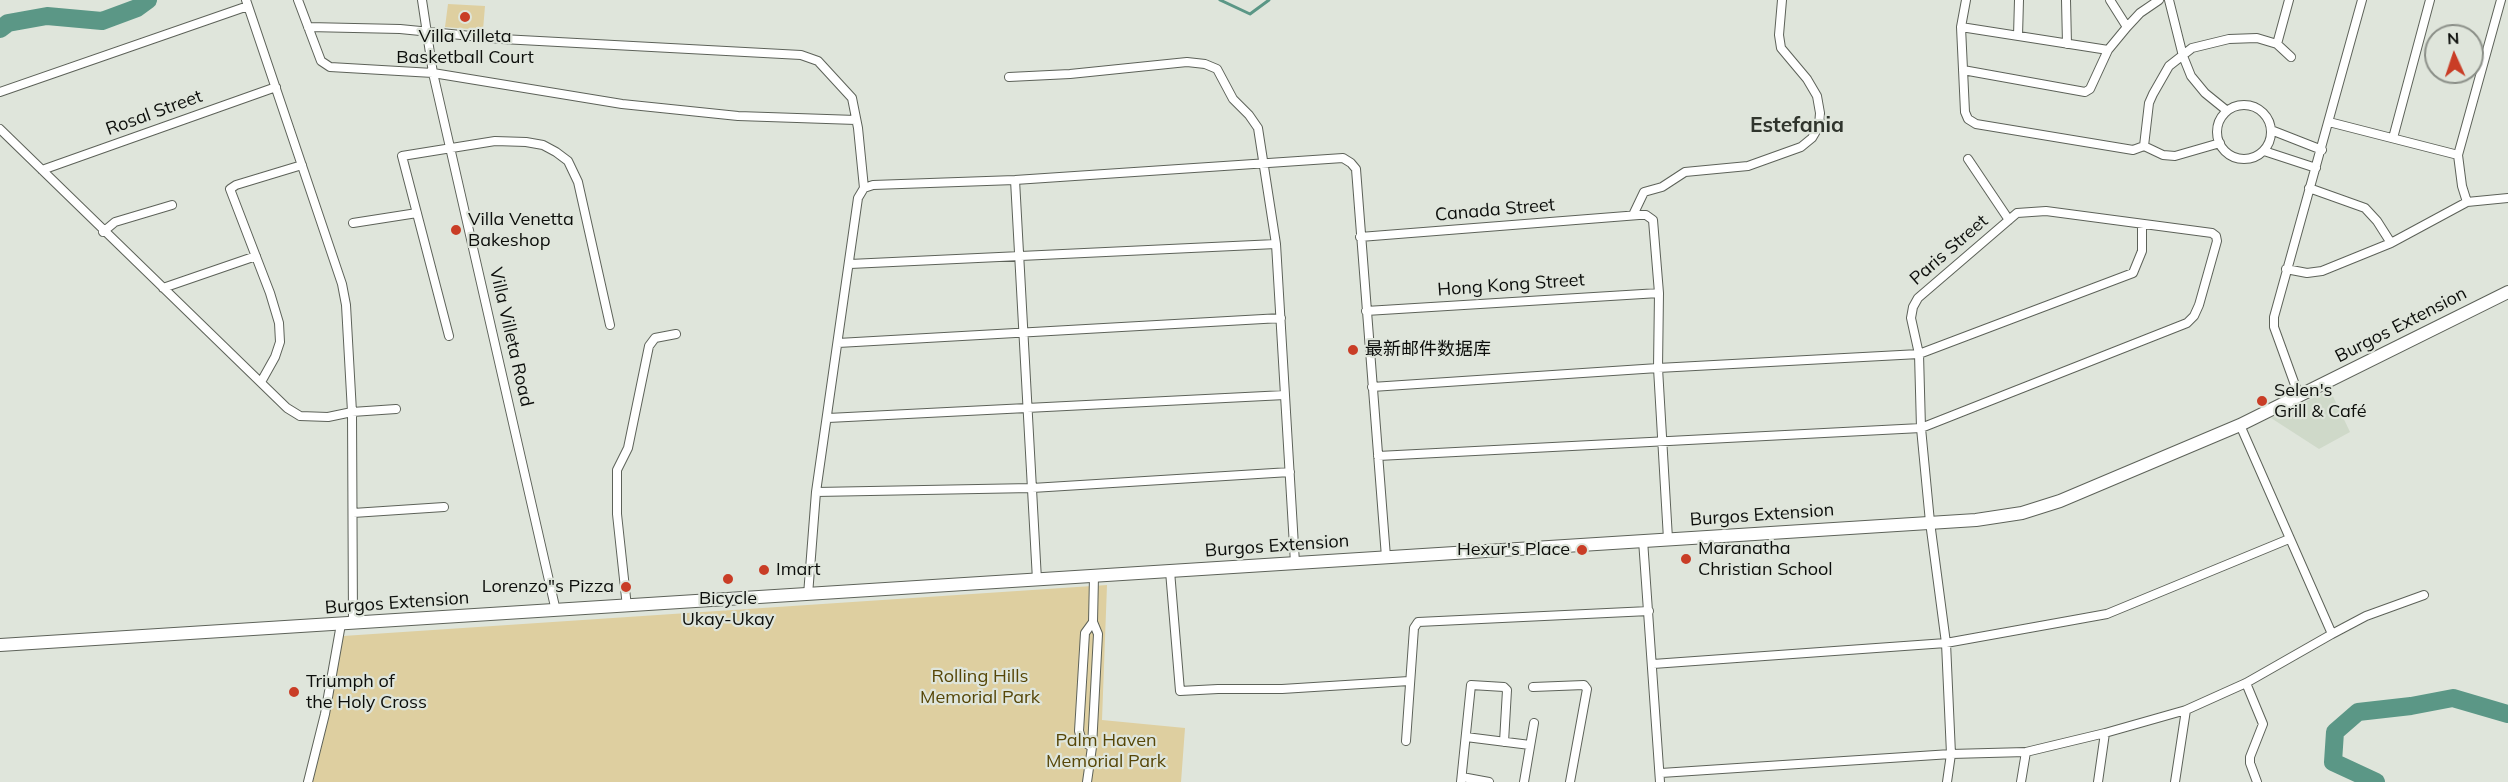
<!DOCTYPE html>
<html>
<head>
<meta charset="utf-8">
<style>
  body { margin:0 }
  #map { position:relative; width:2508px; height:782px; overflow:hidden; background:#dfe5db; font-family:Mulish,sans-serif }
  canvas { display:block }
  .north { position:absolute; left:2424px; top:24px; width:60px; height:60px; box-sizing:border-box; background:#dfe5db; border:2px solid #8b8f88; border-radius:50%; rotate:357deg; font-size:16px; font-weight:700; line-height:24px; text-align:center; color:#0c0e0b }
  .north::after { content:''; display:block; margin:auto; width:21px; height:27px; background:#c93d26; clip-path:polygon(50% 0,100% 100%,50% 72%,0 100%) }
</style>
</head>
<body>
<div id="map">
<canvas width="2508" height="782"></canvas>
<div class="north">N</div>
</div>
<script>
const context = document.querySelector('canvas').getContext('2d');
context.lineJoin = 'round';
function fillPath(path, color) { context.fillStyle = color; context.fill(path, 'evenodd'); }
const toPath = rows => new Path2D(rows.map(r => 'M' + r).join(''));
function trace(path, color, width, dash) { context.strokeStyle = color; context.lineWidth = width; context.lineCap = dash ? 'butt' : 'round'; context.setLineDash(dash || []); context.stroke(path); }
function write(font, color, halo, rows, align = 'center') {
  context.font = font + ' Mulish,"Noto Sans SC",sans-serif'; context.lineWidth = 4.5; context.setLineDash([]); context.textBaseline = 'middle'; context.strokeStyle = halo; context.fillStyle = color; for (const [text, x, y, turn = 0] of rows) {
    context.save(); context.translate(x, y); context.rotate((+turn || 0) * Math.PI / 180); context.textAlign = isNaN(turn) ? turn : align; if (halo) context.strokeText(text, 0, 0); context.fillText(text, 0, 0); context.restore();
  }
}
const built = toPath([
  [2330,390,2350,432,2319,449,2271,418]
]);
const green = toPath([
  [448,4,485,6,483,30,445,27],
  [1107,585,1102,720,1185,728,1181,782,312,782,331,704,343,636]
]);
const stream = toPath([
  [1220,0,1250,14,1269,0]
]);
const river = toPath([
  [0,29,8,23,47,16,102,21,137,8,148,0],
  [2376,782,2333,762,2335,732,2358,712,2411,706,2453,698,2508,714]
]);
const street = toPath([
  [246,0,342,284,346,305,352,412,353,623],
  [298,0,321,61,330,67,433,73,622,104,738,116,856,120],
  [422,0,433,73,556,611],
  [1966,0,1961,27,1965,112,1968,119,1976,124,2133,150,2144,146],
  [2066,0,2067,44],
  [2110,0,2127,27],
  [2169,0,2183,56,2191,76,2205,93,2226,110],
  [308,27,400,29,502,39,801,55,818,61,852,98,858,128,864,188],
  [1961,27,2108,50],
  [2018,36,2019,0],
  [2277,44,2289,0],
  [1963,70,2085,92,2090,89,2108,50,2127,27,2140,13,2159,0],
  [1009,77,1070,74,1187,62,1205,64,1217,69,1233,99,1249,115,1258,128,1276,244,1295,563],
  [0,92,248,6],
  '2217 132a27 27 0 1 1 54 0a27 27 0 1 1-54 0Z',
  [2329,122,2458,155],
  [0,129,287,408,300,416,328,417,352,412,396,409],
  [2271,130,2322,150],
  [2393,138,2430,0],
  [2144,146,2149,103,2153,94,2169,66,2192,48,2229,39,2257,38,2277,44,2291,57],
  [2144,146,2163,155,2175,156,2220,143],
  [2264,151,2316,168],
  [1968,159,2009,220],
  [42,170,276,87],
  [1015,180,1037,580],
  [2309,188,2365,208,2377,221,2391,243],
  [2467,202,2462,186,2458,155,2501,0],
  [1633,215,1644,192,1662,187,1685,172,1748,166,1801,147,1812,138,1819,126,1820,113,1817,96,1807,79,1781,48,1779,35,1782,0],
  [353,223,417,213],
  [103,232,115,222,172,205],
  [1360,237,1639,215,1646,215,1653,220,1659,293,1658,368,1668,539],
  [850,264,1276,244],
  [2286,269,2307,273,2322,271,2391,243,2467,202,2508,198],
  [163,288,256,256],
  [1366,311,1659,293],
  [449,336,402,156,495,141,526,142,543,145,556,152,568,161,578,182,610,325],
  [838,343,1281,318],
  [261,382,275,357,280,342,279,323,270,293,230,189,236,185,302,165],
  [1372,387,1658,368,1919,354,2133,273,2142,251,2142,224],
  [2299,396,2274,327,2274,317,2362,0],
  [828,418,1285,395],
  [1378,456,1921,428,2187,323,2194,316,2199,305,2217,241,2216,236,2212,233,2046,211,2017,213,1918,298,1913,307,1911,318,1919,354,1921,428,1930,522,1946,643,1951,754,1947,782],
  [816,492,1032,488,1290,472],
  [353,513,444,507],
  [1643,540,1660,782],
  [1170,571,1180,691,1218,689,1282,689,1409,681],
  [808,595,816,492,858,198,864,188,873,185,1015,180,1343,158,1351,163,1356,169,1386,557],
  [627,607,617,514,617,470,628,448,649,346,655,338,676,334],
  [2332,634,2366,616,2424,595],
  [1653,664,1946,643,2107,614,2289,539],
  [2246,683,2263,724,2250,757,2250,763,2257,782],
  [1533,687,1584,685,1587,689,1570,782],
  [1466,737,1530,745],
  [1406,741,1414,628,1418,622,1649,611],
  [1092,747,1082,741,1079,731,1085,633,1093,622],
  [1661,773,1951,754,2026,752,2105,733,2186,710,2246,683,2332,634,2240,425],
  [1462,777,1489,782],
  [308,782,325,714,341,624],
  [1087,782,1092,747,1098,634,1093,622,1094,576],
  [1461,782,1471,685,1504,687,1507,690,1504,742],
  [1524,782,1534,723],
  [2021,782,2026,752],
  [2098,782,2105,733],
  [2175,782,2186,710]
]);
const secondary = toPath([
  [0,645,1976,520,2022,513,2060,501,2240,425,2508,292]
]);
const markers = [
  [465,17,6,"#c93d26"],
  [456,230,6,"#c93d26"],
  [1353,350,6,"#c93d26"],
  [2262,401,6,"#c93d26"],
  [1582,550,6,"#c93d26"],
  [1686,559,6,"#c93d26"],
  [764,570,6,"#c93d26"],
  [728,579,6,"#c93d26"],
  [626,587,6,"#c93d26"],
  [294,692,6,"#c93d26"]
];
const poiNames = [
  ["Villa Villeta",465,37,"center"],
  ["Basketball Court",465,58,"center"],
  ["Villa Venetta",468,220],
  ["Bakeshop",468,241],
  ["最新邮件数据库",1365,350],
  ["Selen's",2274,391],
  ["Grill & Café",2274,412],
  ["Maranatha",1698,549],
  ["Christian School",1698,570],
  ["Hexur's Place",1570,550,"right"],
  ["Imart",776,570],
  ["Lorenzo\"s Pizza",614,587,"right"],
  ["Bicycle",728,599,"center"],
  ["Ukay-Ukay",728,620,"center"],
  ["Triumph of",306,682],
  ["the Holy Cross",306,703]
];
const streetNames = [
  ["Rosal Street",154,113,-20],
  ["Canada Street",1495,210,-5],
  ["Paris Street",1949,250,-41],
  ["Hong Kong Street",1511,285,-4],
  ["Burgos Extension",2401,325,-27],
  ["Villa Villeta Road",511,337,77],
  ["Burgos Extension",1762,515,-4],
  ["Burgos Extension",1277,546,-4],
  ["Burgos Extension",397,603,-4]
];
const parkNames = [
  ["Rolling Hills",980,677],
  ["Memorial Park",980,698],
  ["Palm Haven",1106,741],
  ["Memorial Park",1106,762]
];
const quarterNames = [
  ["Estefania",1797,126]
];
fillPath(built, '#cfd9c9');
fillPath(green, '#decfa0');
trace(stream, '#5b9786', 3);
trace(river, '#5b9786', 18);
trace(street, '#5d6259', 10);
trace(secondary, '#5d6259', 14);
trace(street, '#fff', 8);
trace(secondary, '#fff', 12);
for (const [x, y, r, color] of markers) { const dot = new Path2D(); dot.arc(x, y, r, 0, 2 * Math.PI); context.fillStyle = color; context.fill(dot); trace(dot, '#dfe5db', 2); }
write('18px', '#0c0e0b', '#dfe5db', poiNames, 'left');
write('18px', '#0c0e0b', '#dfe5db', streetNames);
write('18px', '#564607', '#dfe5db', parkNames);
write('bold 21px', '#30352d', '#dfe5db', quarterNames);
</script>
</body>
</html>
